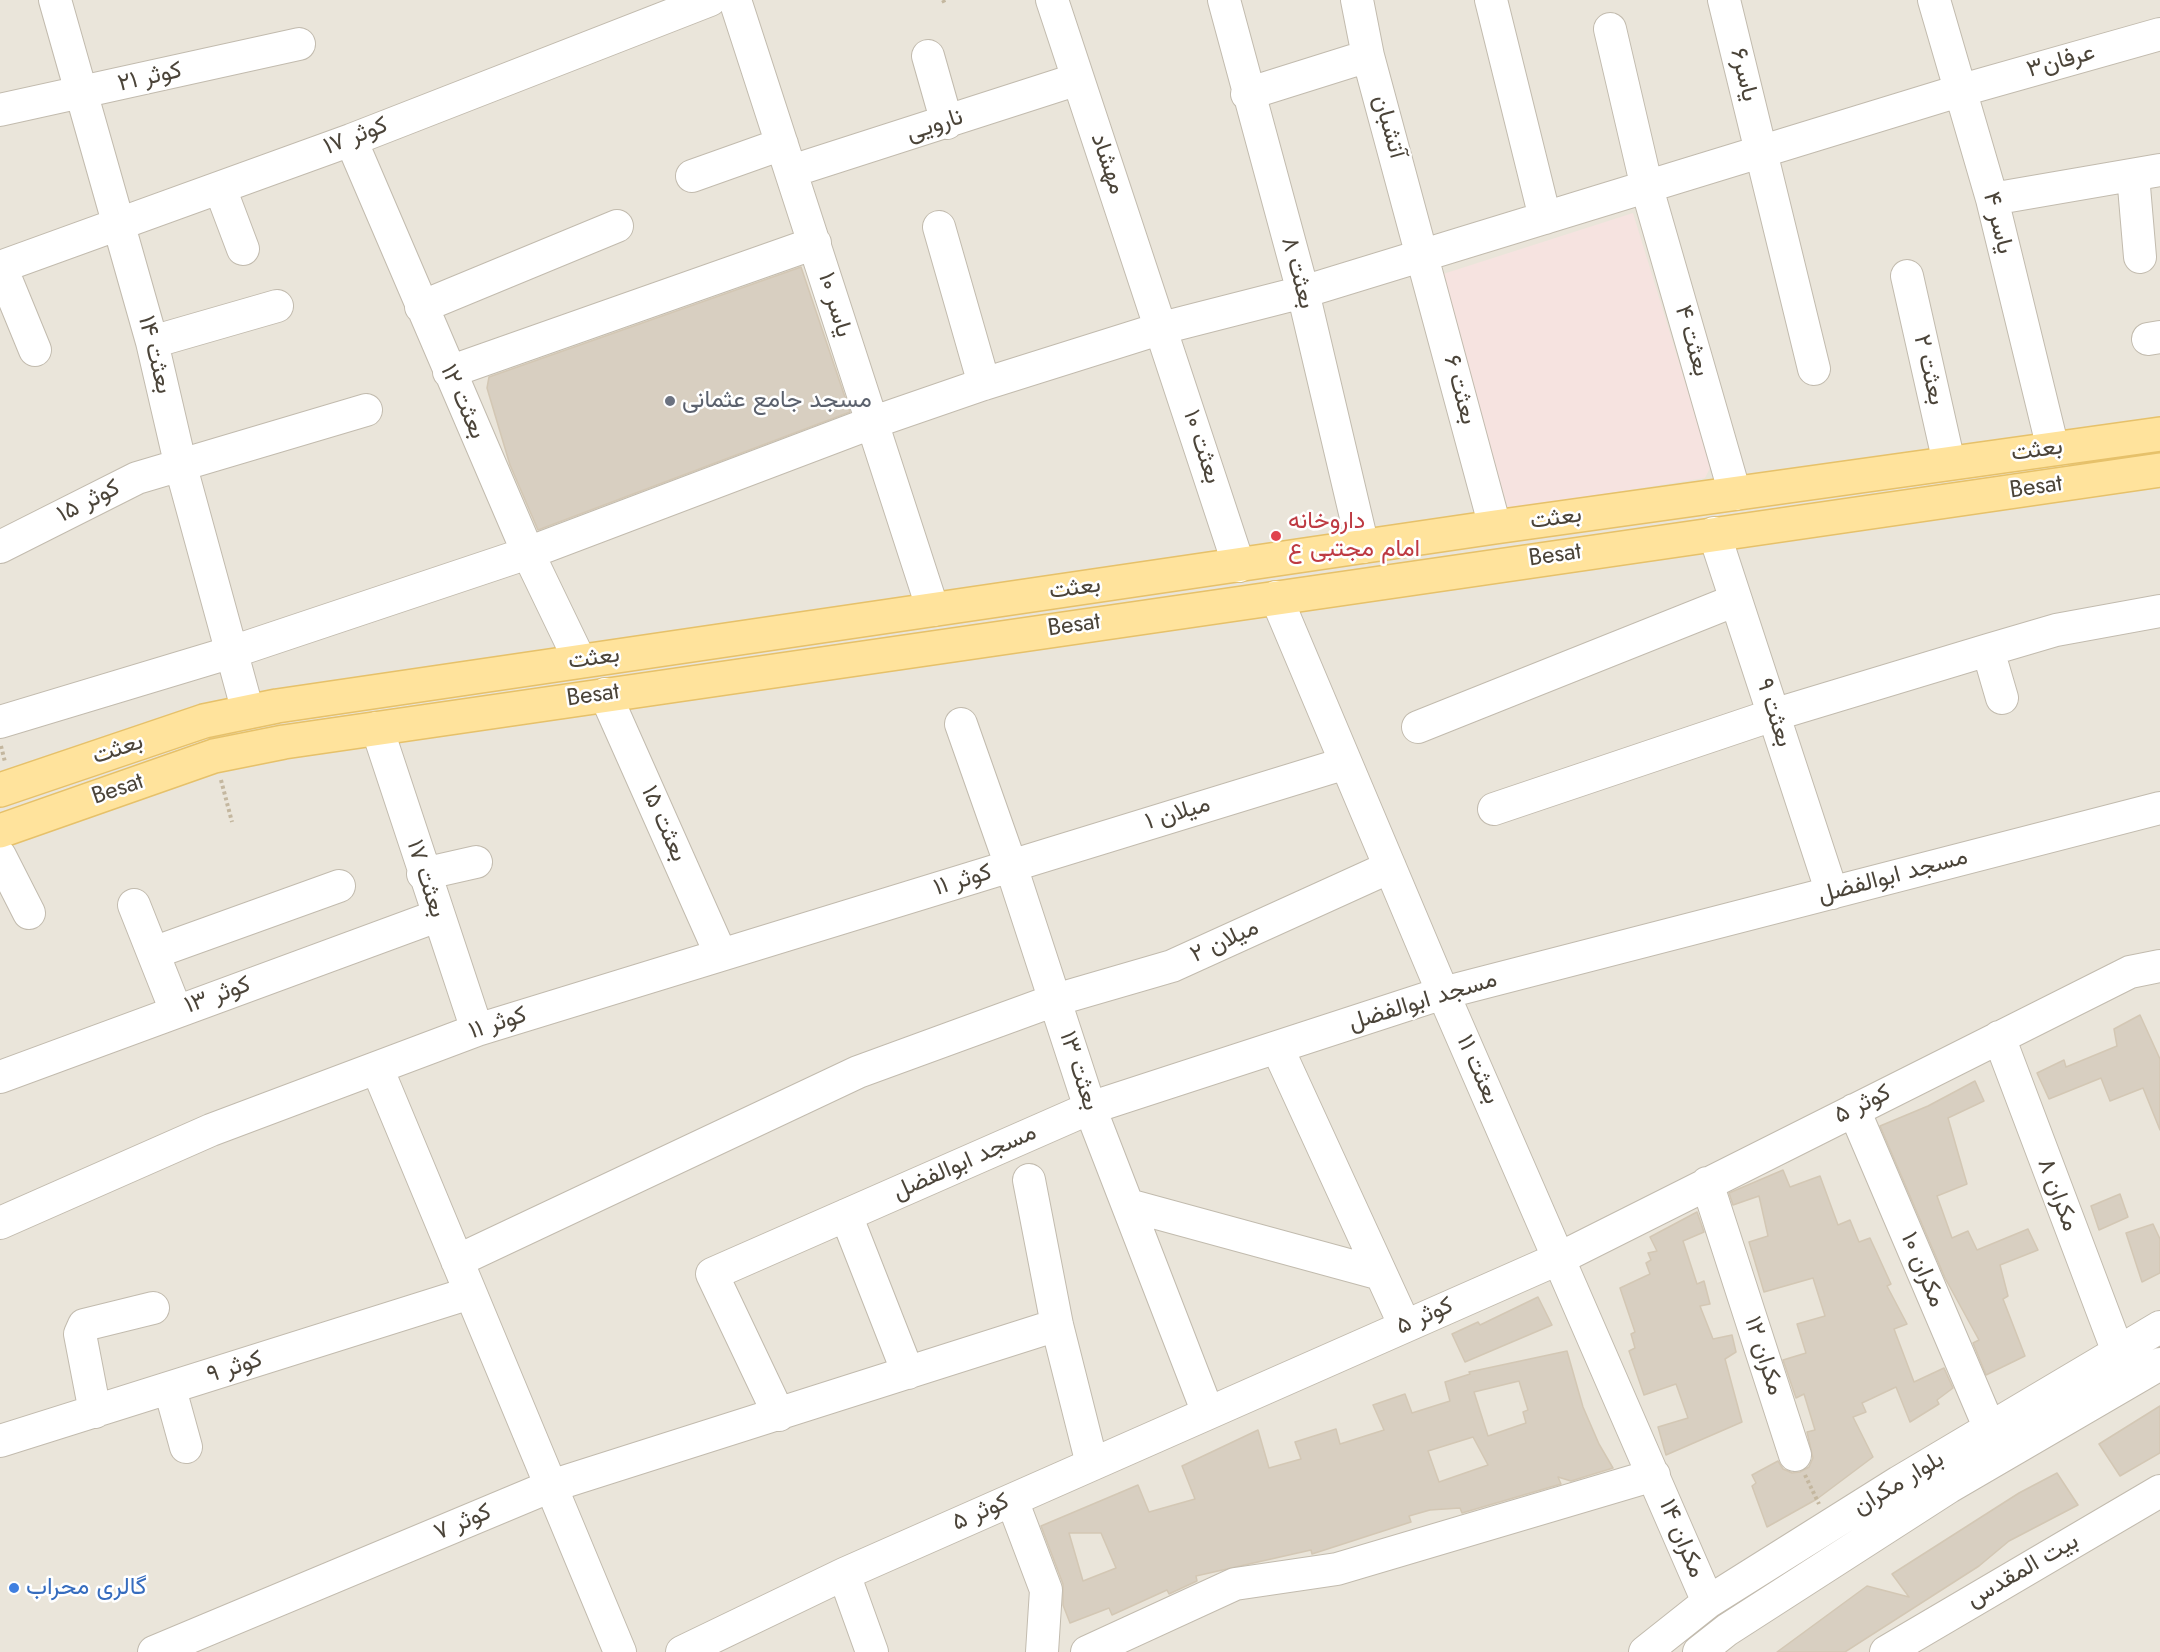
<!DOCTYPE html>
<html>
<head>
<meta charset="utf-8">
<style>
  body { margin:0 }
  canvas { display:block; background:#f6f3ec }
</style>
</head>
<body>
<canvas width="2160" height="1652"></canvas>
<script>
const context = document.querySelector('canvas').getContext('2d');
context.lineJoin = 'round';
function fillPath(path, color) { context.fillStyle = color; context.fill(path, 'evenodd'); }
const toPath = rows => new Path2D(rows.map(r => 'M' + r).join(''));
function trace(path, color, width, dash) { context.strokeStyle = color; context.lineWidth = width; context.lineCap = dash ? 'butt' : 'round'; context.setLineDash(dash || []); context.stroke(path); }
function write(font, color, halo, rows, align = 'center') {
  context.font = font + ' Jost,Vazirmatn,sans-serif'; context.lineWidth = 5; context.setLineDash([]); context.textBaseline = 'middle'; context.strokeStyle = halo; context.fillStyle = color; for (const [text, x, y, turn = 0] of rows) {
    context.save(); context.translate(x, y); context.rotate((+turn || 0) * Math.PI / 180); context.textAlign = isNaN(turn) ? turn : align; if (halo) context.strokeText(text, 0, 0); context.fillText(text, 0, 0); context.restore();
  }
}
const residential = toPath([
  [0,0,2160,0,2160,1652,0,1652]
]);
const medical = toPath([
  [1633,213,1711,466,1705,478,1508,509,1440,275]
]);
const building = toPath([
  [801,267,850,412,538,530,510,465,487,388,489,377,801,267],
  [2140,1015,2160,1059,2160,1130,2143,1088,2110,1101,2101,1078,2049,1099,2037,1073,2064,1060,2066,1067,2117,1046,2114,1029,2140,1015],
  [1975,1081,1984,1101,1948,1118,1967,1184,1937,1196,1952,1238,1968,1231,1977,1250,2028,1229,2038,1250,2000,1265,2008,1296,2003,1299,2025,1356,1986,1375,1973,1343,1979,1340,1945,1278,1880,1126,1928,1106,1975,1081],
  [1783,1170,1790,1187,1820,1176,1838,1225,1850,1220,1859,1242,1870,1238,1891,1284,1887,1286,1907,1324,1894,1329,1914,1382,1944,1368,1953,1388,1937,1400,1939,1404,1910,1422,1896,1387,1862,1403,1866,1412,1853,1417,1873,1457,1817,1499,1767,1527,1752,1486,1756,1483,1752,1475,1778,1461,1783,1469,1792,1473,1800,1472,1809,1467,1813,1458,1807,1432,1815,1430,1804,1394,1796,1398,1783,1360,1806,1353,1797,1324,1825,1316,1813,1278,1764,1292,1749,1242,1768,1236,1759,1196,1733,1205,1729,1193,1783,1170],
  [2120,1194,2128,1217,2099,1230,2091,1206,2120,1194],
  [1697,1212,1704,1232,1683,1241,1697,1284,1704,1281,1710,1304,1700,1306,1713,1339,1732,1335,1736,1352,1725,1359,1742,1422,1666,1455,1658,1427,1688,1418,1676,1384,1644,1395,1629,1351,1635,1348,1631,1334,1635,1332,1620,1288,1650,1274,1646,1263,1651,1260,1648,1253,1657,1251,1650,1237,1697,1212],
  [2153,1224,2160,1239,2160,1273,2142,1282,2126,1233,2153,1224],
  [1538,1297,1552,1325,1465,1362,1452,1334,1478,1322,1480,1325,1538,1297],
  [1567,1351,1583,1407,1599,1444,1613,1468,1571,1481,1558,1477,1561,1484,1462,1513,1460,1508,1430,1510,1409,1516,1411,1522,1312,1554,1311,1550,1196,1576,1197,1581,1169,1594,1167,1590,1112,1615,1109,1608,1070,1623,1063,1605,1063,1584,1041,1526,1138,1485,1149,1512,1195,1499,1182,1466,1258,1430,1269,1468,1301,1459,1295,1442,1336,1429,1340,1444,1384,1430,1373,1405,1405,1394,1412,1413,1450,1401,1445,1382,1470,1374,1469,1372,1567,1351],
  [1519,1381,1528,1410,1523,1412,1526,1423,1488,1436,1474,1392,1519,1381],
  [1473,1437,1488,1465,1439,1482,1428,1451,1473,1437],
  [1069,1533,1101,1533,1116,1568,1083,1581,1069,1533],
  [2160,1406,2160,1453,2120,1476,2099,1444,2160,1406],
  [2057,1473,2078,1505,2009,1541,1979,1566,1845,1652,1777,1652,1867,1586,1909,1597,1892,1574,2019,1493,2057,1473]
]);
const path = toPath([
  [943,0,945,4],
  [1,746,5,762],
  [221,780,232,822],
  [1805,1475,1819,1504]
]);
const minor = toPath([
  [55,0,152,342,181,467,248,712],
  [735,0,933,610],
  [1052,0,1239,566],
  [1224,0,1303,292,1363,547],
  [1357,0,1368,56,1495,527],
  [1491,0,1545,218],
  [1724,0,1814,369],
  [1934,0,1992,199,2053,449],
  [1610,29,1647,188,1735,494],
  [928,56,947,123],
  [1247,94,1368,56],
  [0,110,299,44],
  [351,140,528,553,580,661],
  [792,171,1078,79],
  [2133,175,2140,257],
  [692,176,782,144],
  [220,188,243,249],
  [1992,199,2160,170],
  [939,227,984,384],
  [0,267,351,140,710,0],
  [1,267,35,350],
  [1907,276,1949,463],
  [421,307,617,226],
  [2148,339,2160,337],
  [152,342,277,306],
  [449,372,815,243],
  [1714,533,1832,893],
  [0,547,137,478,366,410],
  [1276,597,1443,993,1708,1602],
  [1988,650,2002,698],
  [605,694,721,955],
  [0,722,232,652,528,553,871,423,984,384,1162,328,1303,292,1962,90,2160,34],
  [961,724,1011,866,1090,1108,1208,1413],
  [1418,727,1736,600],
  [377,728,477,1030],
  [1494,809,1773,715,1988,650,2056,630,2160,611],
  [0,856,29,913],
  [423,874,476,862],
  [134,905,176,1011],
  [153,953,339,886],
  [1999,1037,2118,1352],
  [1277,1047,1405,1326],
  [377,1068,620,1652],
  [0,1077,437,916],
  [1854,1110,1990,1429],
  [1029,1180,1057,1325,1092,1464],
  [1707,1183,1795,1455],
  [1128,1205,1381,1274],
  [846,1215,908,1373],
  [0,1223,211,1130,477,1030,1346,763],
  [457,1261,858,1072,1055,1000,1172,966,1390,867],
  [170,1389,186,1447],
  [95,1412,80,1334,84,1325,153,1308],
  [779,1415,712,1274,1090,1108,1443,993,2160,808],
  [0,1441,470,1293],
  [1012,1500,1046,1590,1042,1652],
  [844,1574,872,1652],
  [154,1652,551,1486,1057,1325],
  [682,1652,844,1574,1560,1258,2130,972,2160,966],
  [1087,1652,1235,1584,1337,1569,1654,1475],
  [1645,1652,1708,1602,1899,1482,2160,1327],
  [1699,1652,1727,1630,1949,1487,2160,1364],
  [1886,1652,2160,1491]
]);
const major = toPath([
  [0,790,204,721,277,706,1495,527,2160,434],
  [0,831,214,756,284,742,2160,470]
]);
const markers = [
  [670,401,6,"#6b7280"],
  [1276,536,6,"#e0444e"],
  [14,1588,6,"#3f7fe0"]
];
const streetNames = [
  ["عرفان۳",2061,62,-16],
  ["یاسر۶",1743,75,76],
  ["کوثر ۲۱",150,78,-13],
  ["نارویی",935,126,-18],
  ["آتشبان",1388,127,74],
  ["کوثر ۱۷",356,137,-21],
  ["مهشاد",1107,164,71],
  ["یاسر ۴",1997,223,76],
  ["بعثت ۸",1297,273,75],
  ["یاسر ۱۰",834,305,73],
  ["بعثت ۴",1691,341,74],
  ["بعثت ۱۴",154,355,76],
  ["بعثت ۲",1928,370,77],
  ["بعثت ۶",1459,390,75],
  ["بعثت ۱۲",462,402,66],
  ["بعثت ۱۰",1201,447,72],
  ["بعثت",2037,451,-8],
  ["Besat",2036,488,-8],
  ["کوثر ۱۵",89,502,-27],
  ["بعثت",1556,519,-8],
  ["Besat",1555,556,-8],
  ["بعثت",1075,589,-8],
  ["Besat",1074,626,-8],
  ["بعثت",594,659,-8],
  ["Besat",593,696,-8],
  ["بعثت ۹",1773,713,72],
  ["بعثت",118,750,-19],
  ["Besat",118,790,-19],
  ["میلان ۱",1178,814,-17],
  ["بعثت ۱۵",663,824,66],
  ["مسجد ابوالفضل",1893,877,-15],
  ["بعثت ۱۷",425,879,72],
  ["کوثر ۱۱",963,881,-17],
  ["میلان ۲",1225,942,-25],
  ["کوثر ۱۳",218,996,-20],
  ["مسجد ابوالفضل",1423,1002,-17],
  ["کوثر ۱۱",498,1024,-18],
  ["بعثت ۱۱",1477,1070,66],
  ["بعثت ۱۳",1078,1071,72],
  ["کوثر ۵",1863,1105,-26],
  ["مسجد ابوالفضل",965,1163,-24],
  ["مکران ۸",2057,1195,69],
  ["مکران ۱۰",1922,1270,67],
  ["کوثر ۵",1425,1317,-24],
  ["مکران ۱۲",1763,1356,72],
  ["کوثر ۹",235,1368,-18],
  ["بلوار مکران",1899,1484,-31],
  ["کوثر ۵",981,1513,-24],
  ["کوثر ۷",463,1523,-23],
  ["مکران ۱۴",1681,1539,67],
  ["بیت المقدس",2023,1571,-30]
];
const worshipNames = [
  ["مسجد جامع عثمانی",682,401]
];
const healthNames = [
  ["داروخانه",1288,522],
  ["امام مجتبی ع",1288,550]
];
const shopNames = [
  ["گالری محراب",26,1588]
];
fillPath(residential, '#eae5da');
fillPath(medical, '#f6e3e0');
fillPath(building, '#d8cfc1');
trace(building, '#d3c7b4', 1.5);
trace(minor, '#c2bbae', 34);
trace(major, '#e6c16a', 36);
trace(path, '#c4b79f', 4, [3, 3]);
trace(minor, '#fff', 32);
trace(major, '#ffe39c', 33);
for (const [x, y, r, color] of markers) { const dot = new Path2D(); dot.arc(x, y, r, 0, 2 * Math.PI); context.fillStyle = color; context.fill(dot); trace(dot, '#fff', 2); }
write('24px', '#4b4439', '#fff', streetNames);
write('24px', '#5b616d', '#fff', worshipNames, 'left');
write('24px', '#be3a42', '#fff', healthNames, 'left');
write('24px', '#366cbe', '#fff', shopNames, 'left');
</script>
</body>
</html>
